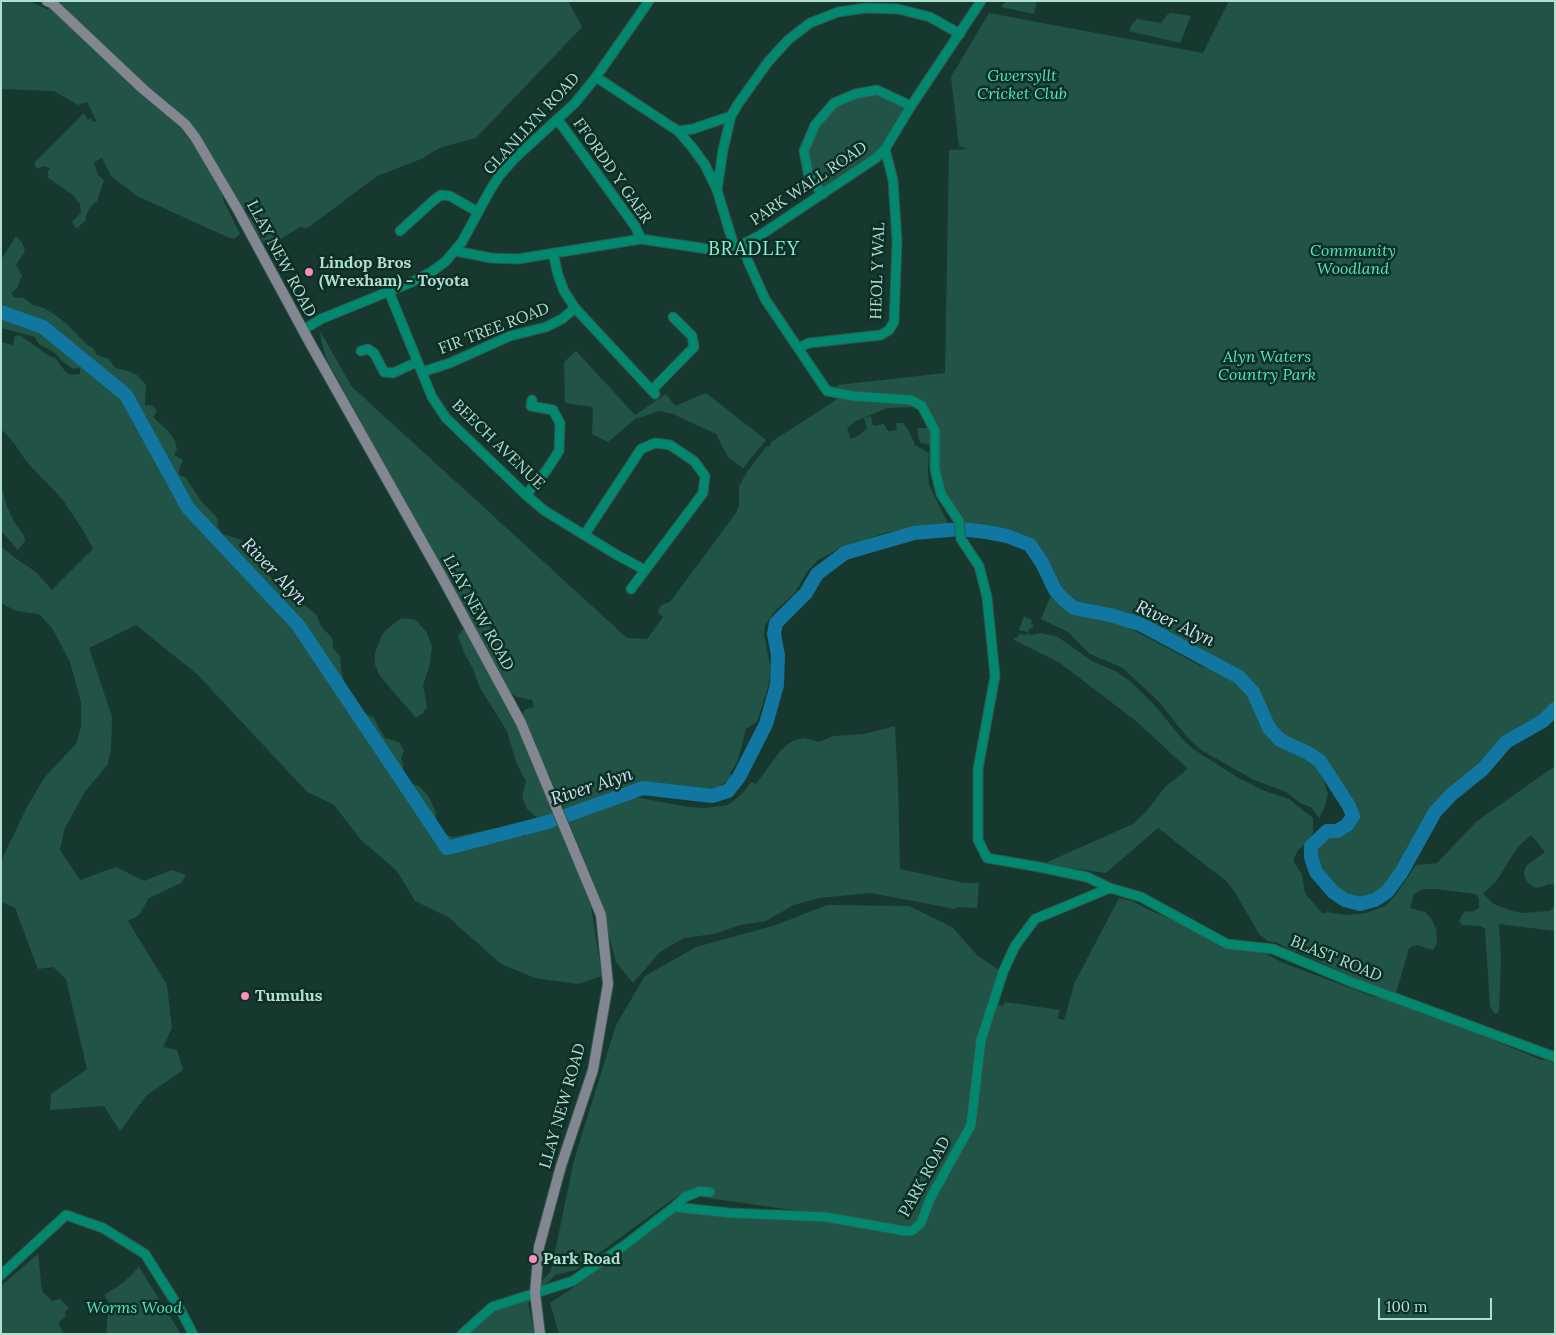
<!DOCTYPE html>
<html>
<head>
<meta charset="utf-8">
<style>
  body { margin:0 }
  #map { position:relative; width:1556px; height:1335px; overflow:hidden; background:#17382f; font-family:Lora,serif }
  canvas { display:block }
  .frame { position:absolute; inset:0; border:2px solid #b0dfd0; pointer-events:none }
  .scale { position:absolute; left:1378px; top:1298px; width:114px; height:22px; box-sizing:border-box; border:2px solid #b0dfd0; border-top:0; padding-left:6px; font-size:15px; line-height:18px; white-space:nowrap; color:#b0dfd0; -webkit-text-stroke:4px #0c2e25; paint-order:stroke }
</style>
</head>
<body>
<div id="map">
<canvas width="1556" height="1335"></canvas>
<div class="frame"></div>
<div class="scale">100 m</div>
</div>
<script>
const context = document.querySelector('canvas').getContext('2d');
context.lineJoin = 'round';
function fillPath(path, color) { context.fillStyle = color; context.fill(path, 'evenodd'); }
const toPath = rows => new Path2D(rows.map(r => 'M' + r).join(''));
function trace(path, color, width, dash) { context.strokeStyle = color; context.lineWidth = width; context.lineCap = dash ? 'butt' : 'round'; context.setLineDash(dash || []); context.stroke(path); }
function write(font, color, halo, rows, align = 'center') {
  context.font = font + ' Lora,serif'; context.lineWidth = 5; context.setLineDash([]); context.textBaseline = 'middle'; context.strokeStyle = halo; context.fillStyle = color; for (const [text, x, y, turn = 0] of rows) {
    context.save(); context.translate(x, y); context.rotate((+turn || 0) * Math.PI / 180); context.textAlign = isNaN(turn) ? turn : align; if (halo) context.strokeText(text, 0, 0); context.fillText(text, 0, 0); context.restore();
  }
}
const green = toPath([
  [1,1,29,1,48,10,49,1,568,1,582,27,476,138,442,147,424,157,424,158,377,176,309,227,304,229,302,226,272,244,268,240,268,243,265,245,251,223,247,208,243,208,236,196,231,192,165,104,159,94,154,94,160,105,197,147,205,164,220,185,224,202,240,234,234,239,225,236,137,196,111,176,102,158,94,162,98,175,104,180,97,201,88,210,85,221,77,228,75,227,72,222,81,213,80,204,73,195,47,177,49,175,47,173,50,168,44,166,37,169,34,163,84,113,88,120,91,118,92,121,97,122,87,102,78,105,54,91,1,89],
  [1006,1,1037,1,1034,14,1001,7],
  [1229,1,1555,1,1555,709,1543,721,1506,742,1483,769,1452,794,1435,812,1401,873,1387,892,1375,900,1360,904,1345,900,1338,897,1326,912,1346,915,1366,913,1385,906,1395,896,1416,865,1437,863,1477,821,1555,766,1555,885,1549,884,1541,887,1536,888,1530,885,1526,880,1524,874,1526,866,1545,852,1531,835,1518,847,1497,880,1483,894,1494,904,1512,911,1523,913,1549,911,1555,906,1555,931,1499,924,1501,960,1499,1011,1496,1014,1493,1012,1490,1006,1485,929,1481,926,1462,925,1459,921,1464,912,1466,911,1472,912,1479,908,1479,899,1476,894,1435,889,1423,889,1414,894,1410,908,1425,912,1431,918,1436,929,1437,943,1433,950,1417,945,1409,948,1395,997,1296,951,1286,964,1374,997,1393,1000,1542,1060,1555,1060,1555,1334,559,1334,550,1303,576,1286,676,1211,826,1220,917,1234,912,1227,680,1194,576,1270,555,1275,528,1303,535,1334,465,1334,493,1309,524,1300,551,1271,574,1160,616,1025,645,976,696,947,776,925,827,905,909,906,952,927,978,956,1004,973,995,1004,1003,1006,1005,1002,1060,1010,1057,1018,1064,1020,1075,982,1119,898,1132,901,1149,910,1251,952,1266,954,1285,964,1295,952,1278,943,1268,941,1259,934,1235,892,1226,881,1158,828,1106,873,1043,864,1133,824,1146,812,1165,787,1184,772,1187,768,1136,721,1060,663,1014,640,1014,638,1017,638,1019,634,1026,635,1027,632,1019,630,1024,616,1032,620,1031,624,1034,625,1032,628,1030,628,1027,633,1031,635,1041,633,1058,637,1092,661,1117,672,1131,682,1157,708,1183,740,1193,749,1237,777,1265,791,1289,799,1313,818,1313,833,1308,842,1298,850,1294,858,1294,862,1302,875,1305,893,1322,913,1326,913,1338,897,1316,872,1311,857,1311,846,1327,831,1337,831,1347,825,1352,816,1320,761,1307,753,1280,740,1269,728,1253,693,1239,677,1140,624,1110,615,1074,608,1064,600,1055,590,1042,563,1029,545,1007,536,986,532,960,529,943,493,935,469,937,431,926,403,836,391,837,385,945,373,949,150,968,149,959,146,951,77,989,13,1203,53],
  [1171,13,1191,16,1180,43,1129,31,1132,24,1137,19,1161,23,1167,15],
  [877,90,911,106,885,149,823,194,809,177,804,151,815,125,834,103],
  [16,236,22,242,25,251,16,265,22,276,17,288,11,293,14,297,24,298,33,305,44,308,52,313,66,323,87,345,93,348,97,355,109,359,115,368,128,371,137,375,146,385,145,406,152,405,157,411,153,417,169,432,175,441,177,449,174,455,183,460,179,469,179,475,185,477,202,502,218,519,217,526,223,534,242,540,244,551,263,568,285,594,298,600,316,614,321,626,332,638,333,648,340,656,341,670,348,695,360,712,373,717,385,738,399,742,404,751,401,758,403,764,404,776,412,784,419,786,429,797,436,813,436,825,443,834,454,837,539,819,527,809,522,797,526,781,516,762,507,731,480,688,473,669,464,652,458,636,462,630,467,630,515,722,559,824,591,907,602,976,578,984,535,978,501,964,448,917,415,901,397,871,361,840,334,805,307,792,198,675,136,625,89,648,112,717,111,749,108,764,84,793,64,830,60,850,80,880,116,867,144,881,172,870,186,875,181,883,149,898,139,915,128,921,167,985,172,1028,163,1047,177,1050,183,1070,146,1096,120,1131,104,1106,50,1110,51,1094,87,1069,66,979,53,967,38,969,15,908,1,902,1,870,3,857,26,809,44,778,76,744,81,727,81,702,70,662,52,628,39,614,16,611,1,603,1,546,15,558,36,572,52,590,93,549,84,532,63,500,26,461,14,443,1,429,1,342,13,345,15,336,20,335,46,354,55,358,65,371,70,375,80,374,80,368,73,369,60,359,55,353,39,344,35,337,1,328,1,260],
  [528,824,534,827,529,829,524,835,524,837,518,835,502,838],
  [320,331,352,387,627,638,647,639,663,617,658,613,661,605,670,602,736,513,739,506,739,486,749,469,766,447,770,446,771,442,842,396,910,402,915,407,887,408,856,421,847,429,851,439,860,435,862,432,867,429,864,418,871,416,873,426,884,424,888,431,897,430,896,423,903,423,908,429,915,445,929,453,928,469,929,485,949,526,888,532,838,549,818,560,806,573,799,586,794,594,775,611,765,625,764,634,771,670,770,671,769,684,757,722,746,729,738,760,730,774,732,777,715,790,697,790,676,787,671,789,638,785,565,810,523,716,524,710,534,707,532,700,517,697,509,692,326,358,321,340],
  [576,351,635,415,666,394,675,406,706,393,766,440,743,468,728,457,716,434,673,414,659,411,635,419,608,442,592,434,593,407,565,403,564,362],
  [917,428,930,428,933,439,929,445,921,443,919,439],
  [1,484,6,504,14,522,24,535,25,541,18,550,1,531],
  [1051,595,1062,606,1072,611,1090,617,1122,624,1201,666,1229,676,1249,695,1256,712,1276,742,1283,748,1313,763,1321,772,1328,794,1325,806,1319,818,1312,808,1300,803,1286,792,1254,780,1201,750,1188,738,1158,701,1123,668,1090,654,1068,632,1041,619],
  [401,618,416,620,427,633,432,647,430,664,423,685,427,707,423,713,416,718,380,676,375,665,375,653,381,637,386,630],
  [895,726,898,784,900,869,964,883,979,883,977,908,958,907,955,909,871,893,819,898,794,905,766,921,740,925,714,934,684,938,660,952,633,983,616,962,595,885,568,820,608,803,635,797,688,807,706,808,728,805,741,795,751,782,756,784,781,750,788,744,795,740,804,738,819,742,833,736,864,734],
  [38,1254,42,1291,52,1301,60,1299,69,1308,65,1313,66,1316,58,1323,64,1334,1,1334,1,1286],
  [139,1267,181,1334,106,1334,109,1302,104,1295,123,1283]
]);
const river = toPath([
  [1,312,43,327,126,395,188,508,298,625,447,848,548,822,643,788,712,796,728,791,739,777,766,724,777,685,778,655,774,634,776,623,806,593,817,574,845,553,914,533,960,529,986,532,1007,536,1030,545,1042,563,1055,590,1064,600,1074,608,1110,615,1140,624,1239,677,1253,692,1269,728,1280,740,1308,753,1320,761,1349,806,1353,816,1347,825,1337,831,1327,831,1311,846,1311,857,1316,872,1333,892,1345,900,1360,904,1375,900,1387,892,1401,873,1435,812,1452,794,1483,769,1506,742,1543,721,1555,709]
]);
const minor = toPath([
  [596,77,678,131,692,147,705,165,717,190,734,246],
  [558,120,635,226,641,239],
  [678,131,693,129,731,116],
  [717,190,723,150,731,116,738,104,768,62,788,40,810,23,838,12,866,8,898,9,930,17,960,34],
  [823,194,809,177,804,151,815,125,834,103,855,94,877,90,911,106],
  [400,231,434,200,441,195,450,196,478,212],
  [743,244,748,261,765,299,827,391,853,396,911,400,922,406,935,431,935,469,941,494,959,521,961,539,979,566,987,597,995,676,978,769,978,840,987,858,1039,867,1087,877,1110,888,1141,897,1227,944,1273,949,1349,981,1555,1057],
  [456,251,491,258,518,259,641,239,708,249,743,244,759,236,876,158,885,149,911,106,981,1],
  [553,253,558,275,564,291,575,308,655,394],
  [389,292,432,397,446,418,526,495,545,511,617,555,645,570],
  [303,330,321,319,412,282,431,272,445,262,462,242,489,192,499,176,514,159,575,103,596,77,649,1],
  [798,348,809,343,881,335,889,330,894,322,897,241,893,180,885,149],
  [361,351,368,349,374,353,384,372,393,373,417,362],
  [422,372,450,363,510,336,546,327,562,319,575,308],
  [652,390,694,347,692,336,673,317],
  [526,495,546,471,559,451,560,423,553,410,531,406,532,400],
  [585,534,641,449,655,443,670,445,694,461,705,476,703,493,631,589],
  [674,1207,685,1197,700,1191,710,1192],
  [1,1275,66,1215,103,1228,145,1254,181,1311,193,1334],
  [462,1334,492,1307,573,1281,625,1245,674,1207,730,1213,826,1217,905,1231,912,1231,921,1223,930,1199,971,1125,981,1040,1003,972,1015,946,1035,919,1110,888]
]);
const major = toPath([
  [47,1,52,3,143,89,185,124,195,137,238,210,310,343,442,577,521,723,601,915,608,984,593,1070,561,1166,539,1247,535,1293,540,1334]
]);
const markers = [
  [309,272,5,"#fd8ebf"],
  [245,996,5,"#fd8ebf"],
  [533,1259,5,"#fd8ebf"]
];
const parkNames = [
  ["Gwersyllt",1022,76],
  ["Cricket Club",1022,94],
  ["Community",1353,251],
  ["Woodland",1353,269],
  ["Alyn Waters",1267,357],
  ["Country Park",1267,375],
  ["Worms Wood",134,1308]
];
const streetNames = [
  ["GLANLLYN ROAD",532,124,-47],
  ["FFORDD Y GAER",612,171,55],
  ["PARK WALL ROAD",809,184,-34],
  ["LLAY NEW ROAD",281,259,62],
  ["HEOL Y WAL",878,271,-88],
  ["FIR TREE ROAD",494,329,-21],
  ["BEECH AVENUE",498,445,44],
  ["LLAY NEW ROAD",478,613,61],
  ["BLAST ROAD",1336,959,22],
  ["LLAY NEW ROAD",563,1106,-74],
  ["PARK ROAD",925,1177,-61]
];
const poiNames = [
  ["Lindop Bros",319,263],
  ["(Wrexham) - Toyota",319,281],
  ["Tumulus",255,996],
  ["Park Road",543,1259]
];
const waterNames = [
  ["River Alyn",274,572,46],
  ["River Alyn",1175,624,25],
  ["River Alyn",592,787,-18]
];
const quarterNames = [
  ["BRADLEY",754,250]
];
fillPath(green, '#215446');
trace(river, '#1176a0', 14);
trace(minor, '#31554b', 11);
trace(major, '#31554b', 12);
trace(minor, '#01886e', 9);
trace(major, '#838792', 10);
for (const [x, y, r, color] of markers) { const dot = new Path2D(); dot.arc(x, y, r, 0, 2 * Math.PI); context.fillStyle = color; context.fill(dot); trace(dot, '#0c2e25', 2); }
write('italic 16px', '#54e7c2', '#0c2e25', parkNames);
write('16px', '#b0dfd0', '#0c2e25', streetNames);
write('bold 16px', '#b0dfd0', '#0c2e25', poiNames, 'left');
write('italic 18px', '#d0e4f0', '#0c2e25', waterNames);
context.letterSpacing = '1px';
write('19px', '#88f0d2', '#0c2e25', quarterNames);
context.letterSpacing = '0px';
</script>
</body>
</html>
